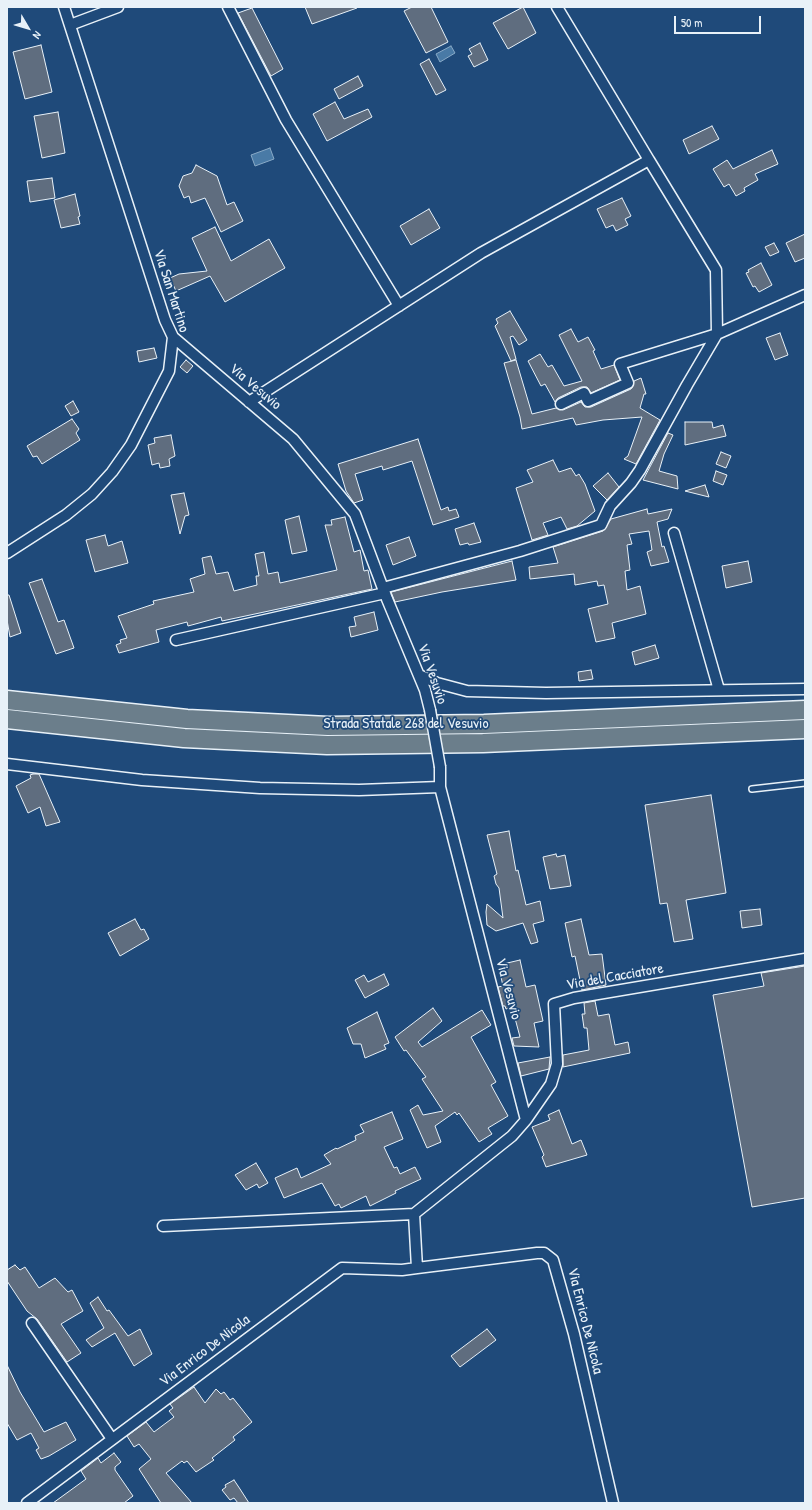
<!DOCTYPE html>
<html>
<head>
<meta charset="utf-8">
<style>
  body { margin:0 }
  #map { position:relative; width:812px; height:1510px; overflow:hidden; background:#1f4a7a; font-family:"Patrick Hand",sans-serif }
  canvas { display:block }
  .frame { position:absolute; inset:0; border:8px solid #e8f1f8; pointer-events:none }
  .north { position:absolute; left:8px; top:8px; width:40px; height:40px; -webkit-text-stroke:3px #1f4a7a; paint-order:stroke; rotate:128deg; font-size:11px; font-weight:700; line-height:16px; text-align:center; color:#e8f1f8 }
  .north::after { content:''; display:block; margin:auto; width:14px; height:18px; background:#e8f1f8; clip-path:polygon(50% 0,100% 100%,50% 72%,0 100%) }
  .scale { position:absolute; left:674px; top:16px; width:87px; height:18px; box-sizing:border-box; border:2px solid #e8f1f8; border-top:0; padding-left:5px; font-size:12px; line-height:14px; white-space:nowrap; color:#e8f1f8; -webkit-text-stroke:3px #1f4a7a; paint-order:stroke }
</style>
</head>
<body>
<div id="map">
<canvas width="812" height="1510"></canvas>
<div class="frame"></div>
<div class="north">N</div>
<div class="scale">50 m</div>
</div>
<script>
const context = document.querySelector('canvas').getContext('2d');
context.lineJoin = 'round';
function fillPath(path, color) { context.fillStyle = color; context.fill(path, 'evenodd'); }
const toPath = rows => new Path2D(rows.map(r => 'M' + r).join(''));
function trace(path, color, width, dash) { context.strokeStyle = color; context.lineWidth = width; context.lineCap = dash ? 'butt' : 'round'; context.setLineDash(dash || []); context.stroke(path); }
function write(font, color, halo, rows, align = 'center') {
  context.font = font + ' "Patrick Hand",sans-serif'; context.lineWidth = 3.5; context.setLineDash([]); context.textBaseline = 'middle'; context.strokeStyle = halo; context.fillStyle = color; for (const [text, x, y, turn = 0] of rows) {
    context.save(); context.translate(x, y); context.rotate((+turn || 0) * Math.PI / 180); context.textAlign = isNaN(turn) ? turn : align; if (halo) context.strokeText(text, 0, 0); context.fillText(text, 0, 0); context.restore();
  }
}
const water = toPath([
  [451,46,455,53,440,62,436,54,451,46],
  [270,148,274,159,255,166,251,155,270,148]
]);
const building = toPath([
  [305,7,357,7,357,8,312,24,305,7],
  [412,7,431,7,448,42,426,53,404,11,412,7],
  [523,7,536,33,508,49,493,23,523,7],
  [252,8,283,69,271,76,238,13,252,8],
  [480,43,488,60,474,67,468,56,472,54,469,49,480,43],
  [41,45,52,92,25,99,13,52,41,45],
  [429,59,446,90,436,95,420,64,429,59],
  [358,76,363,86,339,99,334,89,358,76],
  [335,102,344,119,368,109,372,117,327,141,313,114,335,102],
  [58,112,65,153,42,158,34,116,58,112],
  [712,126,719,139,689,154,683,140,712,126],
  [772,150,778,164,755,174,758,180,744,188,745,191,736,196,729,184,724,187,713,169,727,160,733,169,772,150],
  [196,165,217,176,227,205,234,202,243,221,221,232,205,198,191,203,189,196,184,198,179,186,183,176,192,173,196,165],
  [52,178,55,198,30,202,27,181,52,178],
  [75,194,80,216,78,217,80,224,61,228,54,200,75,194],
  [622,198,631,216,625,219,628,225,616,231,613,225,606,228,597,209,622,198],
  [429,209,440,228,411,245,400,226,429,209],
  [215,227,231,261,269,239,285,268,225,302,210,276,176,291,170,278,179,274,207,271,192,238,215,227],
  [805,234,805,258,795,262,786,243,805,234],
  [774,243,779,252,770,256,765,247,774,243],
  [761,263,772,285,759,292,755,286,753,287,746,273,749,272,748,270,761,263],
  [510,311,527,340,519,345,513,336,510,337,516,359,511,361,495,326,498,323,496,319,510,311],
  [571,329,578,342,588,337,595,350,593,351,601,369,614,365,620,380,591,393,587,387,581,387,558,398,555,402,545,384,541,386,528,361,540,354,548,367,552,365,564,386,582,381,559,335,571,329],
  [780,333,788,355,775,360,766,338,780,333],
  [154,348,157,358,139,362,137,351,154,348],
  [186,360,193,366,187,373,180,367,186,360],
  [516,360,532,414,556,408,563,410,581,402,585,407,591,407,631,389,633,386,634,381,641,378,646,394,644,394,640,408,660,420,636,464,624,459,628,456,642,417,603,420,576,425,573,418,522,429,520,417,504,363,516,360],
  [73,401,79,412,71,416,65,406,73,401],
  [72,419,79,429,76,433,80,440,42,464,37,456,33,457,27,446,72,419],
  [685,422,712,422,713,428,723,425,726,436,685,445,685,422],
  [668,433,673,435,664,454,659,471,677,476,678,489,643,480,668,433],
  [171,435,175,456,169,459,170,466,160,468,159,463,152,465,148,445,155,443,154,438,171,435],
  [418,439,441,510,448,507,449,511,456,509,459,517,433,525,412,461,383,470,382,466,355,474,363,500,354,503,346,491,338,464,418,439],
  [721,452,731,456,726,468,716,464,721,452],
  [553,460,559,472,571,468,576,476,579,474,585,484,595,511,577,526,567,529,561,517,543,523,548,535,532,540,516,488,533,482,527,470,553,460],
  [716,471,727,475,723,485,713,481,716,471],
  [608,473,619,487,607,500,593,486,608,473],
  [705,485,709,497,685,491,705,485],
  [184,493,189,515,185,516,180,534,171,495,184,493],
  [647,509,648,514,672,509,668,519,657,522,662,547,664,546,669,562,651,566,647,552,652,550,649,531,629,534,632,544,627,545,630,570,625,571,627,590,640,586,646,614,612,623,615,638,596,642,588,609,608,604,604,585,598,586,597,581,575,585,574,574,530,579,529,567,558,563,553,547,603,531,611,519,647,509],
  [299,516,307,551,292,554,285,520,299,516],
  [345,517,354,552,360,550,364,571,368,570,372,589,222,621,221,617,188,626,187,622,156,630,159,642,119,653,116,645,121,643,120,640,127,638,118,616,154,604,153,601,194,592,190,579,205,574,202,558,211,556,216,574,228,572,234,591,257,585,256,576,259,576,255,554,264,552,268,574,278,572,280,583,337,570,325,525,332,525,331,520,345,517],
  [474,523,481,542,469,545,468,543,460,545,455,529,474,523],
  [105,535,108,546,122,541,128,563,95,572,86,540,105,535],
  [409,537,416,556,393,565,386,545,409,537],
  [512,561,516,580,442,592,395,602,391,592,512,561],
  [748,561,752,582,726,588,722,566,748,561],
  [42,579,58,622,64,620,74,648,56,654,29,583,42,579],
  [7,595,9,595,21,633,10,637,7,620,7,595],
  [374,612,378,630,351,637,349,627,356,626,354,617,374,612],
  [655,645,659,658,635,665,632,652,655,645],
  [591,670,593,679,579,681,578,672,591,670],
  [33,774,39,774,60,822,46,826,40,807,28,813,16,786,31,778,30,775,33,774],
  [711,795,726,893,686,900,693,939,674,942,667,903,660,904,645,805,711,795],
  [509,831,516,871,518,870,526,905,540,901,544,921,533,924,538,942,531,944,523,923,496,931,487,925,486,912,487,904,503,918,499,888,496,884,494,876,497,874,487,835,509,831],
  [556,854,557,857,565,855,571,886,550,889,543,857,556,854],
  [760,909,762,925,742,928,740,911,760,909],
  [135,919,141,930,144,929,149,939,120,956,108,933,135,919],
  [581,919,589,955,602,954,606,985,582,990,575,956,572,957,565,923,581,919],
  [520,960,526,987,535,985,543,1021,534,1023,539,1047,514,1046,512,1038,520,1037,512,1007,506,1009,505,1006,503,1006,498,987,503,986,501,977,505,975,503,964,520,960],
  [805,966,805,1198,752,1207,713,995,764,986,761,973,805,966],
  [384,974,389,985,365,998,355,980,364,975,368,982,384,974],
  [595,1001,598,1016,609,1014,615,1045,628,1042,630,1053,563,1067,563,1055,589,1050,587,1028,584,1028,582,1014,585,1014,584,1003,595,1001],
  [433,1008,442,1021,418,1042,422,1047,482,1010,491,1025,471,1037,496,1082,491,1085,508,1116,488,1128,492,1134,479,1142,459,1113,457,1115,455,1112,435,1126,441,1142,427,1148,410,1110,418,1105,423,1115,443,1111,422,1079,426,1077,406,1050,404,1051,395,1037,433,1008],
  [377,1012,389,1043,384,1045,386,1049,365,1058,361,1044,353,1044,347,1028,377,1012],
  [550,1057,549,1069,521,1076,518,1063,550,1057],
  [559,1110,572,1144,581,1140,587,1155,546,1167,542,1157,544,1155,532,1127,550,1120,548,1115,559,1110],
  [392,1112,403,1139,384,1147,394,1168,397,1167,400,1174,415,1167,421,1179,395,1191,396,1193,370,1206,366,1196,341,1208,339,1204,335,1206,322,1183,284,1198,275,1178,297,1168,301,1178,331,1164,324,1155,336,1148,337,1149,356,1140,355,1136,364,1132,360,1125,392,1112],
  [256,1163,268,1183,259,1188,257,1184,246,1190,235,1175,256,1163],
  [15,1265,20,1270,25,1267,39,1288,55,1278,68,1292,72,1290,83,1311,61,1324,81,1353,67,1362,37,1319,27,1311,7,1281,7,1270,15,1265],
  [98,1297,107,1311,109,1310,128,1336,140,1329,152,1354,134,1366,115,1333,92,1347,86,1340,104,1328,90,1303,98,1297],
  [487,1329,496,1340,460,1367,451,1356,487,1329],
  [7,1365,20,1392,44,1432,66,1422,76,1440,49,1456,41,1459,36,1450,39,1448,31,1433,17,1440,7,1423,7,1365],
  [194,1387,205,1403,216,1389,221,1394,224,1392,230,1400,233,1398,252,1422,233,1437,235,1440,212,1458,214,1460,196,1472,187,1461,184,1463,182,1461,166,1473,192,1503,161,1503,139,1469,151,1459,139,1444,134,1447,127,1436,146,1422,154,1432,174,1417,169,1411,173,1408,170,1404,194,1387],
  [114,1453,121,1462,115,1467,115,1470,133,1496,124,1503,53,1503,86,1479,81,1471,98,1458,101,1463,114,1453],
  [234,1480,240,1489,249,1503,238,1503,234,1498,230,1500,222,1490,226,1487,225,1485,234,1480]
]);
const lane = toPath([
  [752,789,805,783]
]);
const street = toPath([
  [228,7,286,120,399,306],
  [557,7,649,160],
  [70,25,118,7],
  [173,337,293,439,355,514,387,599,425,690,430,710],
  [249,402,481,253,649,160,716,270,717,334,687,385,640,470,631,483,610,506,601,525,520,551,383,588],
  [561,404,584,393,588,401,628,383,620,364,717,334,805,295],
  [674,533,719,690],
  [7,553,66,515,92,494,112,472,131,445,169,371,173,337,165,320,64,7],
  [176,640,385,593],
  [419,675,437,683,467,691,546,693,805,689],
  [7,764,142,780,260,788,359,790,440,787],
  [440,767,440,787,526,1120],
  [163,1226,414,1214],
  [417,1268,537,1253,544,1253,553,1260,574,1334,613,1503],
  [32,1323,112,1439],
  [27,1503,342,1268,402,1270,417,1268,414,1214,512,1136,526,1120,551,1084,557,1064,554,1004,574,998,805,959]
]);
const highway = toPath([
  [7,700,187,719,328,726,484,724,805,710],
  [7,719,184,738,327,745,483,743,805,729]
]);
const streetBridge = toPath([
  [430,710,440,767]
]);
const streetNames = [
  ["Via San Martino",171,291,72],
  ["Via Vesuvio",255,387,40],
  ["Via Vesuvio",432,674,71],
  ["Strada Statale 268 del Vesuvio",406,724],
  ["Via del Cacciatore",615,977,-10],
  ["Via Vesuvio",508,989,75],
  ["Via Enrico De Nicola",585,1321,76],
  ["Via Enrico De Nicola",205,1351,-37]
];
fillPath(water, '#497aa6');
trace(water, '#89aac7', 1);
fillPath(building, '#5f6d7f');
trace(building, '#e8f1f8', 1);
trace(lane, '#e8f1f8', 8);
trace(street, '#e8f1f8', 13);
trace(highway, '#e8f1f8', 21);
trace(lane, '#1f4a7a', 5);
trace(street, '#1f4a7a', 10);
trace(highway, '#6b7e8b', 18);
trace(streetBridge, '#e8f1f8', 13, []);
trace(streetBridge, '#1f4a7a', 10);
write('15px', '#e8f1f8', '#1f4a7a', streetNames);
</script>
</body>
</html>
